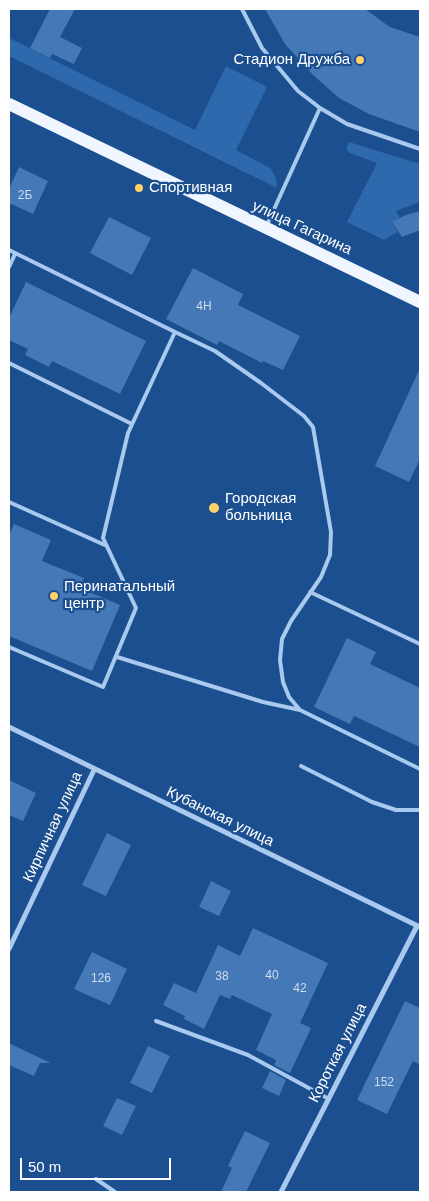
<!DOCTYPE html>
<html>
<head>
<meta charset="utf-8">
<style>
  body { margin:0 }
  #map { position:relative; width:429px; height:1201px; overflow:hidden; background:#1b4f8f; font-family:Arial,sans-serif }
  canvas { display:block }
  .frame { position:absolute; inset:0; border:10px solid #fff; pointer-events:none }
  .scale { position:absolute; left:20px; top:1158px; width:151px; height:22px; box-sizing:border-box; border:2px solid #fff; border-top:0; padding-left:6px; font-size:15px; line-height:18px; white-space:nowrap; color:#fff; -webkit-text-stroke:4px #1b4f8f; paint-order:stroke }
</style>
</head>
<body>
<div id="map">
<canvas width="429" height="1201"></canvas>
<div class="frame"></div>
<div class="scale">50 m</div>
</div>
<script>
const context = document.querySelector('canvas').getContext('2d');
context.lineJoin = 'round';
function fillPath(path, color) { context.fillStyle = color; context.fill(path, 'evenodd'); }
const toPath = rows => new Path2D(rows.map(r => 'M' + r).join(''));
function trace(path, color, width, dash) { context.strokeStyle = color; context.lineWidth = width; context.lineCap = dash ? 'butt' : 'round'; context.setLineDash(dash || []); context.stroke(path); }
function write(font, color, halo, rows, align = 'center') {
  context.font = font + ' Arial,sans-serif'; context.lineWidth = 4.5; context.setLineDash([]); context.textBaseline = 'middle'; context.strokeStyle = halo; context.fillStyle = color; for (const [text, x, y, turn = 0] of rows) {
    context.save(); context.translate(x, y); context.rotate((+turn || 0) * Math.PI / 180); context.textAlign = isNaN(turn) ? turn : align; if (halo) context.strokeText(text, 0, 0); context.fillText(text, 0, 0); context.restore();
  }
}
const green = toPath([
  [9,38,195,130,226,66,267,87,236,150,270,168,276,178,277,188,9,56],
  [349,142,420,164,420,202,396,211,400,218,392,223,398,232,384,240,347,222,377,163,350,153,346,149]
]);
const building = toPath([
  [50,9,75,9,60,37,82,48,74,64,52,54,50,58,30,48],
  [265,9,365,9,390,27,420,37,420,132,369,114,339,98,313,75,285,44],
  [19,167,48,181,33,214,9,203,9,189],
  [420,211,420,230,402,237,392,222,406,215],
  [109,217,151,238,132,275,90,253],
  [193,268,243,294,238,305,300,336,283,370,263,361,262,363,219,341,217,345,166,319],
  [26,282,146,341,120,394,52,361,49,367,25,355,28,349,9,340,9,318],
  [420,368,420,459,409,482,375,466],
  [14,524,51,540,42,561,84,578,80,588,120,605,92,671,9,636,9,536],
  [347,638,376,652,370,664,420,688,420,747,354,716,350,724,314,707],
  [9,780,36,793,23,821,9,815],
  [107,833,131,845,106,896,82,885],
  [211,881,231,891,219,916,199,907],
  [253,928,328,963,300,1023,311,1028,290,1073,274,1065,276,1060,256,1050,272,1014,232,995,230,999,220,995,204,1029,184,1019,185,1016,163,1005,174,983,196,993,218,945,240,956],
  [92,952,127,969,110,1005,74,989],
  [405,1001,420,1008,420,1065,413,1061,387,1114,357,1100],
  [9,1043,42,1059,51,1063,40,1063,34,1076,9,1065],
  [148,1046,170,1056,152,1093,130,1083],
  [270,1071,286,1080,279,1096,262,1088],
  [117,1098,136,1106,122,1135,103,1126],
  [245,1131,270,1143,246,1192,221,1192,232,1168,228,1166]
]);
const service = toPath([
  [242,9,262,48,298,91,320,108,347,124,420,149],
  [266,227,320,108],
  [9,250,175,332,128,433,103,538,136,608,103,687,9,647],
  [9,267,15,254],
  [175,332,215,351,261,383,304,416,313,427,331,532,330,555,321,577,291,621,282,639,280,660,283,682,289,697,300,710],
  [9,363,132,424],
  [9,502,107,546],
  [310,592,420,644],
  [117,657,263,702,300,710,420,769],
  [301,766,372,802,396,810,420,810],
  [156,1021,248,1055,329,1099],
  [96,1179,115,1192]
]);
const minor = toPath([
  [9,727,420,927],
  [9,949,94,770],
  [281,1192,417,926]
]);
const primary = toPath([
  [9,104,420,302]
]);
const markers = [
  [360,60,5,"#ffd166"],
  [139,188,5,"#ffd166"],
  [214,508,6,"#ffd166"],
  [54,596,5,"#ffd166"]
];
const numberNames = [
  ["2Б",25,196],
  ["4Н",204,307],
  ["40",272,976],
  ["38",222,977],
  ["126",101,979],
  ["42",300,989],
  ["152",384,1083]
];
const poiNames = [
  ["Стадион Дружба",350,60,"right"],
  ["Спортивная",149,188],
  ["Городская",225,499],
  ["больница",225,516],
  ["Перинатальный",64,587],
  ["центр",64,604]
];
const streetNames = [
  ["улица Гагарина",302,228,25],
  ["Кубанская улица",220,817,26],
  ["Кирпичная улица",53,827,-65],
  ["Короткая улица",338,1053,-63]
];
fillPath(green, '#2e69ad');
fillPath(building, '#4478b7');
trace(service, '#a9c9ee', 4);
trace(minor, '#a9c9ee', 5);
trace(primary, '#f0f6ff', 12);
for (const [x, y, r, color] of markers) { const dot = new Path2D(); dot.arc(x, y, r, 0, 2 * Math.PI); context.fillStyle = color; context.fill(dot); trace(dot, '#1b4f8f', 2); }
write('12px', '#d0dded', null, numberNames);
write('15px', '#fff', '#1b4f8f', poiNames, 'left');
write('15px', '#fff', '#1b4f8f', streetNames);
</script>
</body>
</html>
